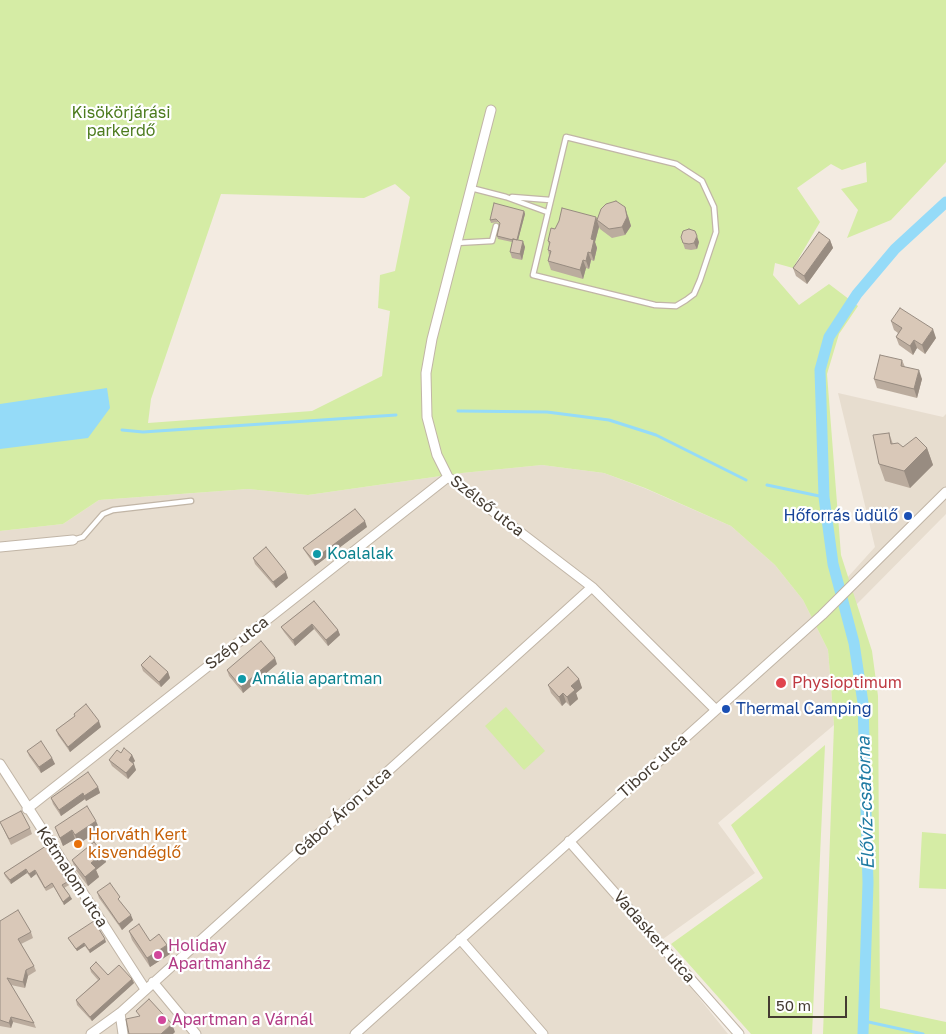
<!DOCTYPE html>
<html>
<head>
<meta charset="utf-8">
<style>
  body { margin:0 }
  #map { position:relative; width:946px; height:1034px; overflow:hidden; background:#f3ebe1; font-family:"Golos Text",sans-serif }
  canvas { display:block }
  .scale { position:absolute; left:768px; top:996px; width:79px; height:22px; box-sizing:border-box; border:2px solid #443b31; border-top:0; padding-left:6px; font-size:15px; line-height:18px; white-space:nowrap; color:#443b31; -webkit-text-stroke:4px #fff; paint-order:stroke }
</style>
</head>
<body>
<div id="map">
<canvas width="946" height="1034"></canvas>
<div class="scale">50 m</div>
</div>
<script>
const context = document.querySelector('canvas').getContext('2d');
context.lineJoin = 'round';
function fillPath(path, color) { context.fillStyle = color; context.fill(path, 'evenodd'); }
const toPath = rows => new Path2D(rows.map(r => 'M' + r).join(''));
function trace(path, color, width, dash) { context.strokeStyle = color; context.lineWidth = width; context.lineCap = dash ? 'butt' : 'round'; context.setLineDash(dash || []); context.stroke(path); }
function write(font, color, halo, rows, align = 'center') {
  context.font = font + ' "Golos Text",sans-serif'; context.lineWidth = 4.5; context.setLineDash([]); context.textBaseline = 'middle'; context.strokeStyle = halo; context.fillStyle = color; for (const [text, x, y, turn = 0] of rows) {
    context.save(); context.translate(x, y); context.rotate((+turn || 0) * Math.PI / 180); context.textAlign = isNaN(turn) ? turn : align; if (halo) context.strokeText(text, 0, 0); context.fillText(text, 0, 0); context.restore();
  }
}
const residential = toPath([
  [838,393,943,417,946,414,946,514,856,605,847,578,875,547],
  [542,465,604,473,644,488,731,526,775,565,803,600,828,650,834,725,718,823,755,873,656,944,728,1034,0,1034,0,531,63,524,99,500,248,489,308,495,462,473]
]);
const green = toPath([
  [0,0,946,0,946,162,891,220,847,238,858,210,841,189,867,182,866,162,842,170,831,164,797,188,820,222,793,268,775,263,773,275,799,305,829,284,858,306,839,334,827,374,841,555,872,651,878,696,880,1008,946,1022,946,1034,823,1034,834,725,828,650,803,600,775,565,731,526,645,488,604,473,542,465,462,473,308,495,248,489,99,500,63,524,0,531],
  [395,184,410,197,395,271,380,275,378,308,390,311,382,376,312,411,148,423,151,399,221,194,364,198],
  [506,707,545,751,524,770,485,726],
  [825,745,812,1034,751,1034,671,944,763,878,731,825],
  [922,832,946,834,946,889,919,888]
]);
const water = toPath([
  [107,388,110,408,88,438,0,449,0,404]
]);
const stream = toPath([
  [458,411,547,412,609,420,656,435,746,480],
  [122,430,143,432,396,415],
  [767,485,824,497],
  [864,1021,923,1034]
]);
const canal = toPath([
  [863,1034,868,883,863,703,854,643,833,564,824,497,820,370,829,337,857,294,895,249,946,202]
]);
const lane = toPath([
  [566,137,676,164,702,181,714,207,716,232,700,280,694,294,686,300,676,306,655,305,533,275,566,137],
  [471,188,506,197,547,212],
  [512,197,550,200],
  [456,243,492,241,496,226],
  [73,540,83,537,103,514,113,510,191,501]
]);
const street = toPath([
  [491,110,432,339,426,373,427,417,437,455,448,477,592,587,716,710],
  [0,547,73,540],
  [0,764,145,989],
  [27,809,448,477],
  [569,841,739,1034],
  [460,939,543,1034],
  [153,982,196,1034],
  [120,1013,123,1034],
  [91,1034,120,1013,592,587],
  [355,1034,822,615,946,492]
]);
const wall = toPath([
  [524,211,525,214,518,240,525,247,522,260,512,258,510,252,512,242,498,239,497,236,500,224,498,222,491,223,490,220],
  [628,216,631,226,625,235,612,238,600,229,599,227,595,242,597,248,594,261,591,260,589,269,586,268,583,279,551,270,548,261,549,255,548,250,549,245,548,241,555,229,596,217,597,219],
  [681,237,699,242,697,249,691,250,685,249],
  [830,240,833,248,807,284,796,276,793,268],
  [891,321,936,338,925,354,917,348,913,355,899,345,896,337,898,333,894,330],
  [902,360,905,367,922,379,917,398,877,388,874,379],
  [889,433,893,444,903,447,927,448,933,465,910,488,885,481,879,464],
  [367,527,315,566,306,553,303,548],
  [253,558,288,578,276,588,255,564],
  [314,601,338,630,340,635,328,646,314,629,295,646,284,632,281,627],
  [277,664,243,693,229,676,227,670],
  [141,665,168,672,170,678,161,687,143,671],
  [579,679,582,688,576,693,578,699,570,706,566,702,562,706,551,693,548,685],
  [74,714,101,727,70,752,58,735,56,730,75,716],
  [27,751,52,758,55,764,41,773,29,756],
  [121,753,132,755,135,761,133,763,136,770,128,779,112,766,109,760],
  [98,787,100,793,86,801,85,799,61,816,53,804,51,798],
  [0,822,30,828,32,834,11,845],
  [55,827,100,830,78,844,75,839,63,846],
  [46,846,67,882,69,885,64,888,70,896,72,899,64,905,54,887,46,891,36,874,31,878,27,873,11,884,5,876,4,873],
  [103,853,106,862,96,870,99,877,88,886,75,869,72,860],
  [97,892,122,903,122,904,133,920,122,930,99,898],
  [0,921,31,932,33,938,21,944,34,966,36,971,28,976,25,988,11,985,34,1023,36,1028,13,1022,11,1028,0,1026],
  [129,931,150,941,170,954,150,967,132,940],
  [68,938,106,942,90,953,85,946,77,951],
  [90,968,108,975,132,979,134,983,92,1021,77,1005,76,1000,98,980,91,972]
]);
const shadedWall = toPath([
  [625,207,631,226,625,235,622,227],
  [524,211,525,214,517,244,516,241],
  [596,217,599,227,595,242,597,248,594,261,591,253,591,239],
  [697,236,699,242,697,249,694,243],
  [830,240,833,248,807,284,804,276],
  [523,241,525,247,522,260,520,254],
  [588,252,591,260,589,269,586,261],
  [583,260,586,268,583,279,580,270],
  [933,329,936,338,925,354,922,345],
  [914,340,917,348,913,355,910,346],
  [919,370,922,379,917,398,914,389],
  [927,448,933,465,910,488,904,471],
  [365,521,367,527,315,566,313,560],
  [286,572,288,578,276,588,273,582],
  [312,624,314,629,295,646,293,640],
  [338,630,340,635,328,646,326,640],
  [275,658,277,664,243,693,241,687],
  [168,672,170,678,161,687,159,682],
  [579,679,582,688,576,693,578,699,570,706,567,697,571,686],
  [563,693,566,702,562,706,559,697],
  [99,721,101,727,70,752,68,747],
  [132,755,135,761,131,765,129,760],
  [52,758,55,764,41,773,39,767],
  [134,764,136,770,128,779,126,773],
  [98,787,100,793,86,801,84,796],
  [83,793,85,799,61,816,59,810],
  [96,821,100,830,78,844,75,835],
  [72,830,75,839,63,846,60,838],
  [103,853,106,862,96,870,99,877,88,886,85,877,91,863],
  [26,869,27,873,11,884,10,880],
  [35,870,36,874,31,878,29,874],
  [70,896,72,899,64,905,63,902],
  [131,915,133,920,122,930,119,924],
  [105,939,106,942,90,953,89,950],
  [84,943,85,946,77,951,76,949],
  [167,945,170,954,150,967,147,958],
  [26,970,28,976,25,988,23,982],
  [132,979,134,983,92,1021,90,1017],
  [11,1017,13,1022,11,1028,9,1023],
  [172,1024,175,1032,173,1034,161,1034]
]);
const building = toPath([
  [616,201,625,207,627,217,622,227,609,229,597,220,601,209,606,204,616,201],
  [494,203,524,211,517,240,513,239,513,240,497,236,500,223,496,219,490,220,494,203],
  [562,208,596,217,591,239,594,240,591,253,588,252,586,261,583,260,580,270,548,261,551,251,548,250,550,242,548,241,551,228,555,229,559,221,562,208],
  [689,229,695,231,697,236,694,243,689,244,683,243,681,237,683,231,689,229],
  [819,232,830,240,804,276,793,268,819,232],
  [513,239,523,241,520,254,510,252,513,239],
  [900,308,933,329,922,345,914,340,910,346,896,337,902,328,891,321,900,308],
  [880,355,902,360,901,366,919,370,914,389,874,379,880,355],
  [889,433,891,444,898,443,903,447,916,437,927,448,904,471,879,464,873,435,889,433],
  [355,509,365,521,313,560,303,548,355,509],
  [266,547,286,572,273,582,253,558,266,547],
  [314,601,338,630,326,640,312,624,293,640,281,627,314,601],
  [261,641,275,658,241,687,227,670,261,641],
  [150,656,168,672,159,682,141,665,150,656],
  [568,667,579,679,571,686,575,690,567,697,563,693,559,697,548,685,568,667],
  [86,704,99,721,68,747,56,730,75,716,74,714,86,704],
  [41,741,52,758,39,767,27,751,41,741],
  [124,748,132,755,129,760,134,764,126,773,109,760,117,750,121,753,124,748],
  [88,772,98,787,84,796,83,793,59,810,51,798,88,772],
  [87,806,96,821,75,835,72,830,60,838,55,827,87,806],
  [21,811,30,828,9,839,0,822,21,811],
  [94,842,103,853,91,863,96,868,85,877,72,860,94,842],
  [46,846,67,882,62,885,70,896,63,902,52,883,45,888,35,870,29,874,26,869,10,880,4,873,46,846],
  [110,883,120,897,118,899,131,915,119,924,97,892,110,883],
  [18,910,31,932,18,939,34,966,26,970,23,982,7,978,34,1023,11,1017,9,1023,0,1020,0,921,18,910],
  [94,921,105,939,89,950,84,943,76,949,68,938,94,921],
  [139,924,150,941,159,934,167,945,147,958,129,931,139,924],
  [96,962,108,975,119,965,132,979,90,1017,76,1000,100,979,90,968,96,962],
  [149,999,172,1024,161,1034,129,1034,126,1019,140,1016,136,1011,149,999]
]);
const markers = [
  [908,516,5,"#1a4fb4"],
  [317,554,5,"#0f9aa8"],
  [242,679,5,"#0f9aa8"],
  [781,683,6,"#e0444e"],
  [726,709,5,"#1a4fb4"],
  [78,844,5,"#e8710a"],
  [158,955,5,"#d1479c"],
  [162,1020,5,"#d1479c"]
];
const parkNames = [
  ["Kisökörjárási",121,113],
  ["parkerdő",121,131]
];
const streetNames = [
  ["Szélső utca",487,506,38],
  ["Szép utca",237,643,-38],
  ["Tiborc utca",653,766,-42],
  ["Gábor Áron utca",343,812,-42],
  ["Kétmalom utca",72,877,57],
  ["Vadaskert utca",654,937,49]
];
const transitNames = [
  ["Hőforrás üdülő",898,516],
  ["Thermal Camping",736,709,"left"]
];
const cultureNames = [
  ["Koalalak",327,554],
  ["Amália apartman",252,679]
];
const healthNames = [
  ["Physioptimum",792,683]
];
const foodNames = [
  ["Horváth Kert",88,835],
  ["kisvendéglő",88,853]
];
const hotelNames = [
  ["Holiday",168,946],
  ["Apartmanház",168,964],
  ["Apartman a Várnál",172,1020]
];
const waterNames = [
  ["Élővíz-csatorna",866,803,-92]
];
fillPath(residential, '#e7ddcf');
fillPath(green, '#d5eca5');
fillPath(water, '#95dbf8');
trace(stream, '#95dbf8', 3);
trace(canal, '#95dbf8', 11);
trace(lane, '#c1b5a6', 7);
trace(street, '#c1b5a6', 11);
trace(lane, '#fff', 4.5);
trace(street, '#fff', 9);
fillPath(wall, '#bbac9e');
fillPath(shadedWall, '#988c81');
fillPath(building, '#d9c8b8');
trace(building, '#988c81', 1);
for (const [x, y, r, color] of markers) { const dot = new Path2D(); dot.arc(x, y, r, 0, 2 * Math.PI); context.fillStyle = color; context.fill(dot); trace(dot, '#fff', 2); }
write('16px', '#4d7c1f', '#fff', parkNames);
write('16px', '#443b31', '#fff', streetNames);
write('16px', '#164399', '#fff', transitNames, 'right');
write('16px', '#0d838f', '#fff', cultureNames, 'left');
write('16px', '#be3a42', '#fff', healthNames, 'left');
write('16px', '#c56008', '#fff', foodNames, 'left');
write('16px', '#b23c85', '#fff', hotelNames, 'left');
write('italic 18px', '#1e7aa2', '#fff', waterNames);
</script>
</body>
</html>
